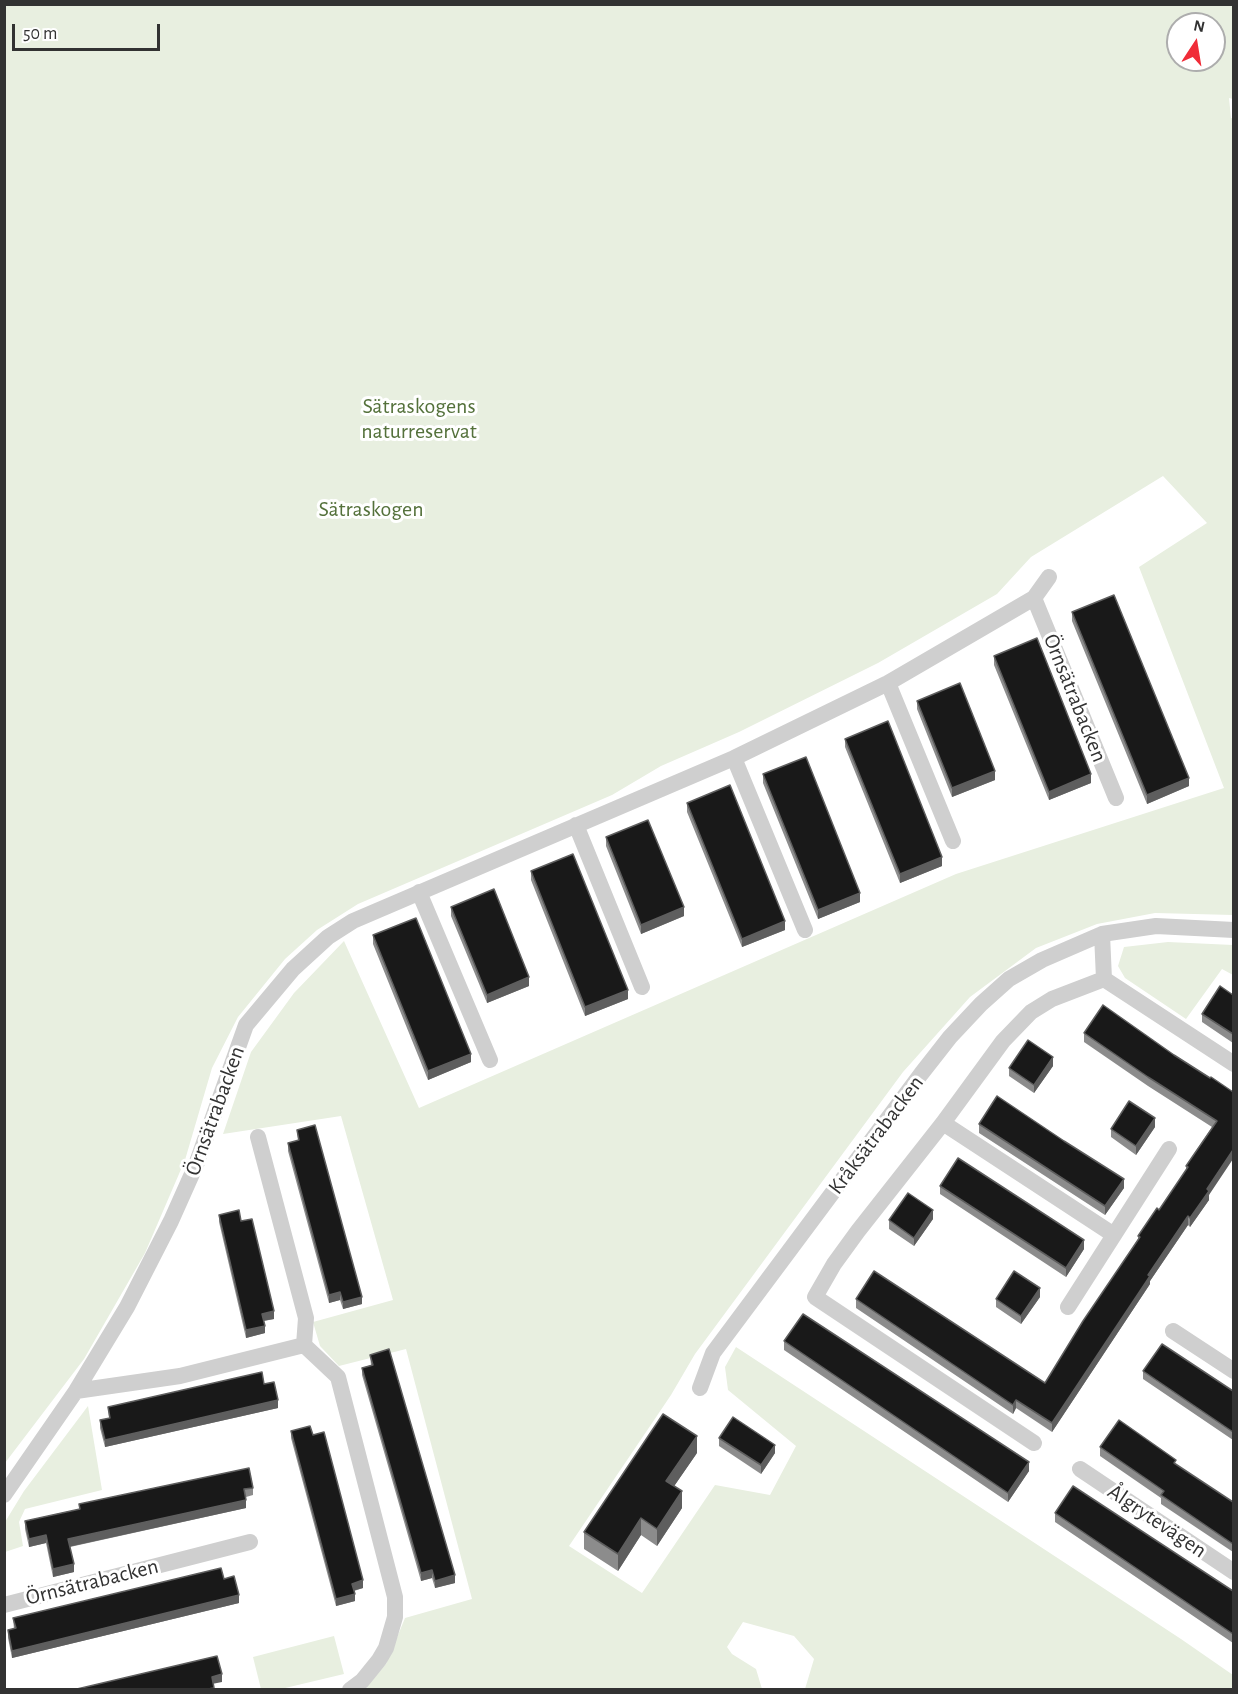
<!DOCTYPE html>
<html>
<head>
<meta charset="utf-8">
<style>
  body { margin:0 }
  #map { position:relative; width:1238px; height:1694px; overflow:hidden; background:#fff; font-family:"Alegreya Sans",sans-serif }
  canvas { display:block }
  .frame { position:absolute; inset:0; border:6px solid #323232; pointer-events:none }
  .north { position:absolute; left:1166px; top:12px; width:60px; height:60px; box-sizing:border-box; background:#fff; border:2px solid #adadad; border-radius:50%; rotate:12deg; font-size:16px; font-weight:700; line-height:24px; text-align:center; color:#323232 }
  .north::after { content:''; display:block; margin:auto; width:21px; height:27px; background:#f02c38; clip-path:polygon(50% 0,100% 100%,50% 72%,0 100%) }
  .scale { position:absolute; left:12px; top:24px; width:148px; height:27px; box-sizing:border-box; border:3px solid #323232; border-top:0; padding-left:8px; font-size:18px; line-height:21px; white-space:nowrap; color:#323232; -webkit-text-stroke:4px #fff; paint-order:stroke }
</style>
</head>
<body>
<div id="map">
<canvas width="1238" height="1694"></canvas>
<div class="frame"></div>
<div class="north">N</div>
<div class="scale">50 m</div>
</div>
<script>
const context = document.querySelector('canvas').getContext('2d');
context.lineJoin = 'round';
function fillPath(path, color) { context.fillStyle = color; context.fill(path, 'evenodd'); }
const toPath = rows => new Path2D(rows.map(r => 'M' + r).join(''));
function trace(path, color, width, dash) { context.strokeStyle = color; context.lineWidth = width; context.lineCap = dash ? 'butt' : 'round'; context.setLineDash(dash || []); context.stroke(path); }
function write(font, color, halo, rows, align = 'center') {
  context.font = font + ' "Alegreya Sans",sans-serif'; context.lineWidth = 6; context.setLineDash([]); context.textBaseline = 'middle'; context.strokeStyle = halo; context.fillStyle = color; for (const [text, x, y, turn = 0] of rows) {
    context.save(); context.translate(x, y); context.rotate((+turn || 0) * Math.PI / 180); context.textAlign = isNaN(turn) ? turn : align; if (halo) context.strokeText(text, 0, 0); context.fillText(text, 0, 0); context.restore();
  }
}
const green = toPath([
  [5,5,1233,5,1233,99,1229,98,1231,118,1234,119,1233,915,1155,913,1097,924,1036,948,970,997,903,1072,695,1354,671,1395,569,1546,642,1593,715,1485,770,1495,796,1446,728,1390,725,1367,736,1347,1181,1639,1233,1675,1233,1689,805,1689,814,1659,794,1636,743,1622,727,1647,732,1654,756,1669,762,1689,369,1689,366,1687,386,1664,405,1618,472,1599,406,1349,339,1366,320,1346,313,1322,393,1300,341,1116,223,1134,251,1052,294,993,344,941,419,1108,956,874,1224,788,1139,567,1207,523,1163,476,1031,557,997,594,878,663,739,732,661,766,612,795,358,904,317,930,285,959,238,1017,212,1068,185,1160,145,1253,84,1359,5,1463],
  [1178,24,1214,24,1214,60,1178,60],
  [1168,942,1233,945,1233,975,1222,969,1186,1019,1125,978,1118,966,1124,947],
  [88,1406,102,1490,25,1509,19,1522,23,1546,5,1552,5,1522,24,1491],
  [334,1636,344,1674,281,1689,261,1689,253,1657]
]);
const street = toPath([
  [1034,598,1116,798],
  [888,683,953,841],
  [734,758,805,930],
  [576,825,642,987],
  [419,892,490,1060],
  [1104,979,1234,1064],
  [943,1123,1114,1235],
  [258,1137,306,1318,304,1345],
  [1068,1307,1169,1149],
  [1173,1331,1234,1371],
  [700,1388,713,1353,921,1074,950,1037,981,1004,1009,979,1042,960,1102,934,1156,926,1234,930],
  [76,1391,180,1376,304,1345,338,1377,395,1597,395,1617,386,1648,379,1660,362,1681,350,1690],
  [1034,1443,815,1297,834,1264,858,1231,943,1123,1003,1041,1031,1012,1052,999,1104,979,1102,934],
  [1080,1469,1234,1572],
  [4,1495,76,1391,127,1307,171,1221,196,1165,246,1025,293,969,328,937,353,921,734,758,888,683,1034,598,1049,577],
  [4,1605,250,1542]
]);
const wall = toPath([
  [1072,612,1189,786,1147,804,1072,621],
  [994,656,1091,783,1049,800,994,665],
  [917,701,995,780,952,797,917,709],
  [845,739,942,866,900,883,845,747],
  [763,774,860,902,818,919,763,783],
  [687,803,785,930,742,947,687,812],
  [606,837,684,916,641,934,606,846],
  [531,871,628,999,585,1016,531,880],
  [451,907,529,986,487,1003,451,916],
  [373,935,471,1062,428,1080,373,944],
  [1233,995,1233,1043,1202,1022,1202,1014],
  [1084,1033,1174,1055,1233,1092,1209,1195,1209,1200,1190,1227,1188,1225,1150,1281,1150,1284,1052,1432,1016,1408,1013,1414,856,1308,856,1299,1045,1383,1138,1239,1138,1236,1159,1210,1186,1171,1186,1166,1212,1127,1148,1086,1084,1042],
  [1053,1066,1034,1093,1009,1076,1009,1068],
  [979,1124,1064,1141,1124,1188,1105,1215,979,1133],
  [1155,1127,1136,1155,1111,1137,1111,1129],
  [297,1130,362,1304,343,1309,340,1300,329,1303,288,1151,288,1143,298,1141],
  [940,1186,1084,1249,1066,1277,940,1194],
  [219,1215,241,1221,274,1319,264,1321,265,1333,246,1338,219,1222],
  [933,1219,914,1246,889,1229,889,1220],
  [1040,1297,1021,1324,996,1307,996,1299],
  [784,1341,1029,1471,1008,1502,784,1350],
  [370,1355,455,1583,435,1588,432,1578,421,1581,362,1375,362,1368,371,1365],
  [1143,1371,1233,1391,1233,1440,1143,1379],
  [264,1384,278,1408,105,1447,100,1428,100,1420,109,1418,108,1407],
  [291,1431,313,1435,363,1588,354,1591,355,1601,336,1606,291,1438],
  [719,1438,775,1453,761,1474,719,1446],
  [1100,1447,1176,1465,1233,1502,1233,1552,1161,1504,1161,1498,1100,1456],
  [697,1453,674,1486,682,1508,657,1546,641,1535,618,1571,584,1549,584,1532],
  [253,1488,253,1495,246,1497,246,1508,70,1547,74,1572,53,1577,46,1543,29,1547,25,1529,25,1521,79,1509,79,1504],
  [1055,1513,1233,1591,1233,1643,1055,1522],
  [224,1579,239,1603,12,1658,8,1638,8,1630,14,1629,13,1618]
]);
const shadedWall = toPath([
  [995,771,995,780,952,797,952,788],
  [1091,774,1091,783,1049,800,1049,792],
  [1189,778,1189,786,1147,804,1147,795],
  [942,857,942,866,900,883,900,874],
  [860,893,860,902,818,919,818,910],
  [684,907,684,916,641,934,641,925],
  [785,921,785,930,742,947,742,939],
  [529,977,529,986,487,1003,487,995],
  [628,990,628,999,585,1016,585,1007],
  [471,1054,471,1062,428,1080,428,1071],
  [1053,1057,1053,1066,1034,1093,1034,1085],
  [1155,1118,1155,1127,1136,1155,1136,1146],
  [1233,1150,1233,1159,1209,1195,1209,1200,1190,1227,1190,1218,1207,1189],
  [1124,1179,1124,1188,1105,1215,1105,1206],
  [933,1210,933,1219,914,1246,914,1238],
  [1188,1216,1188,1225,1150,1281,1150,1284,1052,1432,1052,1423,1148,1275],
  [1084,1240,1084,1249,1066,1277,1066,1268],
  [1040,1288,1040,1297,1021,1324,1021,1316],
  [340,1292,340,1300,329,1303,329,1295],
  [362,1297,362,1304,343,1309,343,1302],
  [274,1311,274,1319,262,1321,262,1314],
  [265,1326,265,1333,246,1338,246,1330],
  [278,1400,278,1408,105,1447,105,1440],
  [1016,1400,1016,1408,1013,1414,1013,1405],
  [697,1436,697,1453,666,1498,666,1481],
  [775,1445,775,1453,761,1474,761,1465],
  [1029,1462,1029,1471,1008,1502,1008,1493],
  [682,1491,682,1508,657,1546,657,1529],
  [246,1500,246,1508,68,1547,68,1539],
  [641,1518,641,1535,618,1571,618,1554],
  [46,1535,46,1543,29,1547,29,1539],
  [74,1564,74,1572,53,1577,53,1569],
  [432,1570,432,1578,421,1581,421,1573],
  [455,1575,455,1583,435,1588,435,1581],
  [363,1580,363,1588,352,1591,352,1584],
  [355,1594,355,1601,336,1606,336,1599],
  [239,1595,239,1603,12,1658,12,1651],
  [222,1674,222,1682,212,1684,212,1677]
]);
const building = toPath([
  [1114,595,1189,778,1147,795,1072,612,1114,595],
  [1037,638,1091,774,1049,792,994,656,1037,638],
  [960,683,995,771,952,788,917,701,960,683],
  [888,721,942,857,900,874,845,739,888,721],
  [806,757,860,893,818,910,763,774,806,757],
  [730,785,785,921,742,939,687,803,730,785],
  [648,820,684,907,641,925,606,837,648,820],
  [573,854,628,990,585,1007,531,871,573,854],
  [494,889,529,977,487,995,451,907,494,889],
  [416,918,471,1054,428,1071,373,935,416,918],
  [1220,986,1233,995,1233,1034,1202,1014,1220,986],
  [1103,1005,1174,1055,1210,1078,1211,1077,1233,1092,1233,1150,1207,1189,1209,1191,1190,1218,1188,1216,1148,1275,1150,1276,1052,1423,1016,1400,1013,1405,856,1299,874,1271,1045,1383,1083,1321,1140,1237,1138,1236,1157,1208,1159,1210,1188,1167,1186,1166,1217,1121,1148,1077,1084,1033,1103,1005],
  [1028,1040,1053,1057,1034,1085,1009,1068,1028,1040],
  [997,1096,1064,1141,1124,1179,1105,1206,979,1124,997,1096],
  [1129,1101,1155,1118,1136,1146,1111,1129,1129,1101],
  [315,1125,362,1297,343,1302,340,1292,329,1295,288,1143,299,1140,297,1130,315,1125],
  [958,1158,1084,1240,1066,1268,940,1186,958,1158],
  [908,1193,933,1210,914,1238,889,1220,908,1193],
  [239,1210,241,1221,252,1219,274,1311,262,1314,265,1326,246,1330,219,1215,239,1210],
  [1014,1271,1040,1288,1021,1316,996,1299,1014,1271],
  [803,1314,1029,1462,1008,1493,784,1341,803,1314],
  [1162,1344,1233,1391,1233,1432,1143,1371,1162,1344],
  [389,1349,455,1575,435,1581,432,1570,421,1573,362,1368,373,1365,370,1355,389,1349],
  [262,1372,264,1384,274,1382,278,1400,105,1440,100,1420,110,1418,108,1407,262,1372],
  [663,1414,697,1436,666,1481,682,1491,657,1529,641,1518,618,1554,584,1532,663,1414],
  [733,1417,775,1445,761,1465,719,1438,733,1417],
  [1119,1420,1176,1460,1174,1463,1233,1502,1233,1544,1161,1495,1164,1491,1100,1447,1119,1420],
  [310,1426,313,1435,324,1432,363,1580,352,1584,355,1594,336,1599,291,1431,310,1426],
  [249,1468,253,1488,244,1489,246,1500,68,1539,74,1564,53,1569,46,1535,29,1539,25,1521,80,1509,79,1504,249,1468],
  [1073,1486,1233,1591,1233,1634,1055,1513,1073,1486],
  [221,1568,224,1579,234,1576,239,1595,12,1651,8,1630,16,1628,13,1618,221,1568],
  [217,1656,222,1674,212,1677,214,1688,208,1689,77,1689,217,1656]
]);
const parkNames = [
  ["Sätraskogens",419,406],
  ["naturreservat",419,431],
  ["Sätraskogen",371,509]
];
const streetNames = [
  ["Örnsätrabacken",1075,698,68],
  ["Örnsätrabacken",215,1111,-70],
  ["Kråksätrabacken",876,1135,-53],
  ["Ålgrytevägen",1157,1521,34],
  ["Örnsätrabacken",92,1582,-14]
];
fillPath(green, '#e8efe0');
trace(street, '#cfcfcf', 16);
fillPath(wall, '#8c8c8c');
fillPath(shadedWall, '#5e5e5e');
fillPath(building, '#191919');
trace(building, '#5e5e5e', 1.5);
write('22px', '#54713b', '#fff', parkNames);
write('22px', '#323232', '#fff', streetNames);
</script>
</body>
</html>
